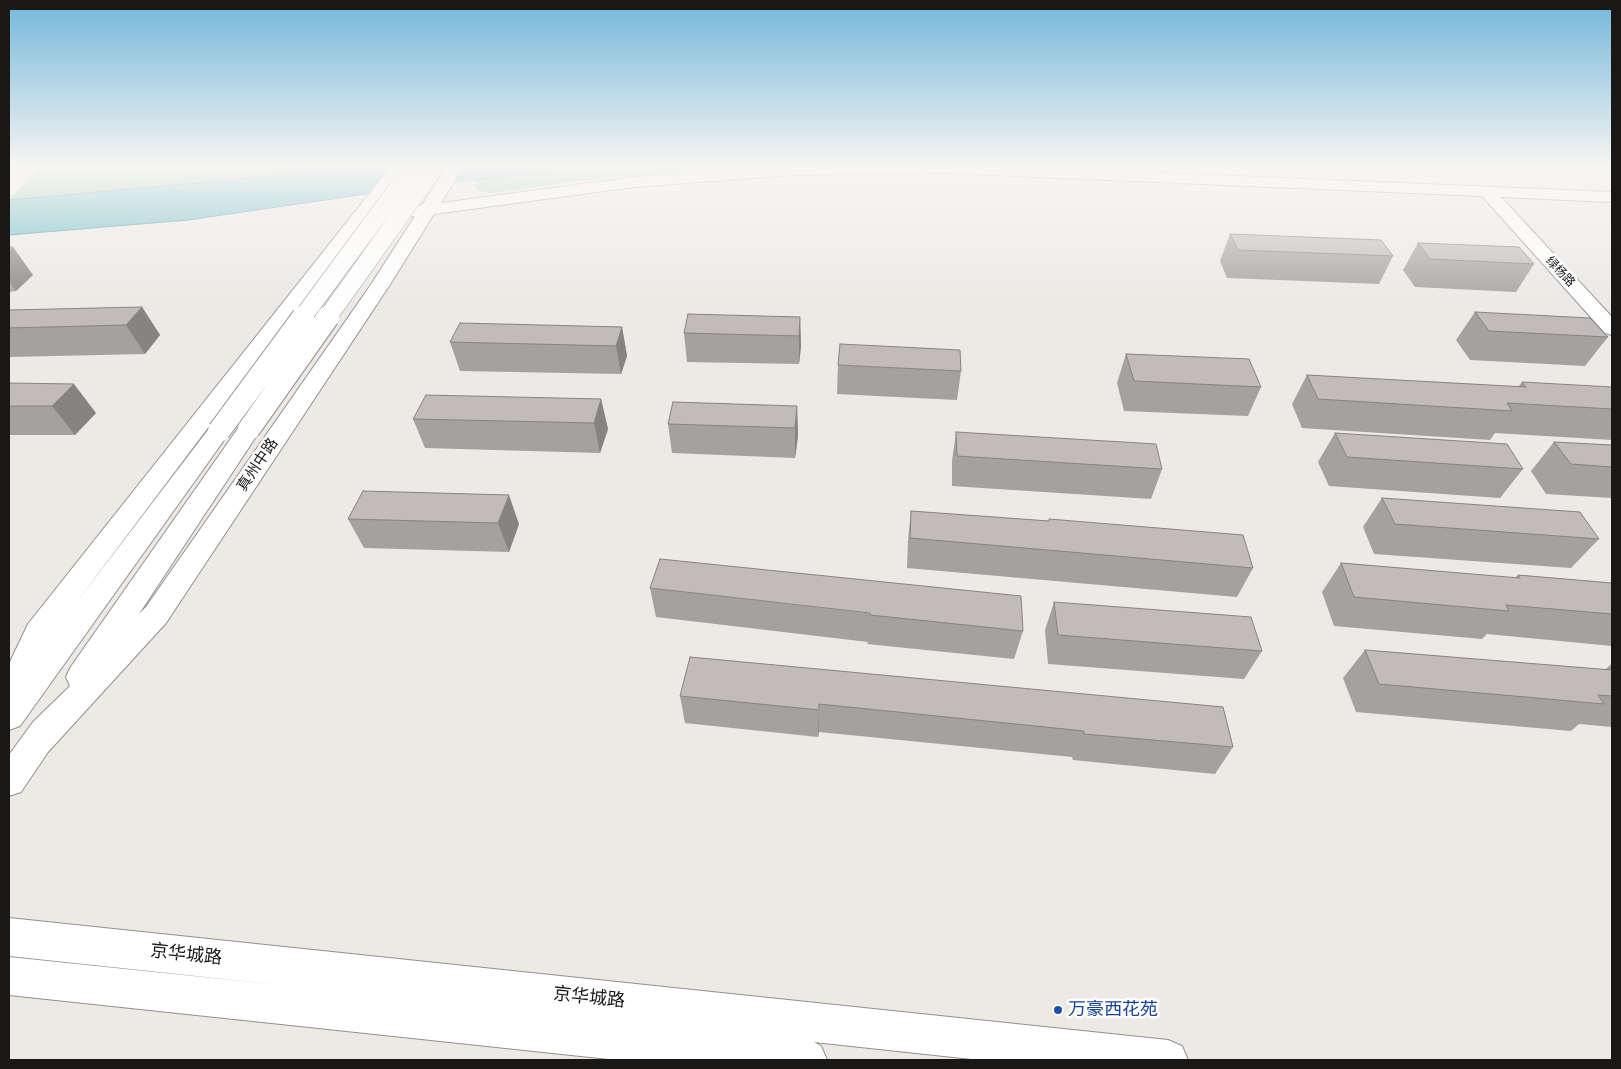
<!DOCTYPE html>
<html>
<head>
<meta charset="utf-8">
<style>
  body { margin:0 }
  #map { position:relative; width:1621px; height:1069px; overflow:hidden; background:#ede9e5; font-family:"Archivo Narrow",sans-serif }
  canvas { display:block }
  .frame { position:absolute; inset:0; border:10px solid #1a1817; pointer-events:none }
</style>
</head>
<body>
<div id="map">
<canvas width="1621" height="1069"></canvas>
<div class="frame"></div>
</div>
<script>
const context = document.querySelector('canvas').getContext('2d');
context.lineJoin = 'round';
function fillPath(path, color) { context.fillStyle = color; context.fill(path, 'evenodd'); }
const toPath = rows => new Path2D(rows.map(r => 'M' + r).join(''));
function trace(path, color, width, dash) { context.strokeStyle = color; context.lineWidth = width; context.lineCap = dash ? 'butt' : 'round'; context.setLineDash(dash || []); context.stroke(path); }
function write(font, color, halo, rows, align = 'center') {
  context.font = font + ' "Archivo Narrow","Noto Sans SC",sans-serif'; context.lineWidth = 5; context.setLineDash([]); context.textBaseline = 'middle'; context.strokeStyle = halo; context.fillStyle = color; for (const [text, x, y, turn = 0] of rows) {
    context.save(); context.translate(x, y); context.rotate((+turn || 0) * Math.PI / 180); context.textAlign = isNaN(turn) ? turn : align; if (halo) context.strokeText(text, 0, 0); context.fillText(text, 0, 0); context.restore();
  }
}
const green = toPath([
  [42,165,348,165,241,179,9,200],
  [486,165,815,165,709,169,603,178,492,193,479,191,474,186]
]);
const water = toPath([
  [348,165,613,165,421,186,188,220,9,235,9,200,241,179,348,165]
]);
const secondary = toPath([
  [392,165,408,165,371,212,422,205,448,165,464,165,441,203,634,177,795,165,978,165,1612,192,1612,202,1501,197,1612,317,1612,335,1605,333,1482,196,944,173,795,175,634,187,434,214,389,286,166,623,48,752,21,792,9,796,9,755,33,722,70,686,66,677,70,668,241,424,249,421,257,424,261,429,139,614,146,607,370,286,415,216,362,223,73,607,211,426,219,423,227,426,231,431,227,436,20,726,9,730,9,664,28,624,392,165],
  [9,918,1168,1040,1182,1046,1188,1060,981,1060,814,1042,821,1046,827,1060,618,1060,9,995,9,957,280,985,9,956,9,918]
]);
const secondaryBridgeFar1 = toPath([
  [302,318,415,165],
  [327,318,436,165]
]);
const secondaryBridge = toPath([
  [249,429,328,317],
  [219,431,303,317]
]);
const wall = toPath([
  [1230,234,1393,256,1379,284,1227,278,1220,261],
  [1418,243,1534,264,1516,292,1415,287,1403,270],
  [9,247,33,275,16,291,9,292],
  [142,307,160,335,145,354,9,357,9,310],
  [1475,312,1608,337,1585,366,1470,360,1456,340],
  [800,317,801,346,799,364,687,362,684,333],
  [622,327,627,356,621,374,460,371,450,342],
  [1126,354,1261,387,1248,416,1124,411,1117,383],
  [838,365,961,371,957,400,837,394],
  [1307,375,1518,387,1522,382,1612,409,1612,440,1495,433,1490,440,1302,428,1292,404],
  [9,383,96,413,75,435,9,435],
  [601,399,608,429,600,453,425,448,413,419],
  [797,406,798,436,795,458,672,453,668,424],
  [956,432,1162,469,1151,499,952,486,952,461],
  [1335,433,1523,469,1500,498,1329,486,1318,462],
  [1554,442,1612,445,1612,498,1546,494,1531,471],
  [363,491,519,524,509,552,364,548,348,519],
  [1382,498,1599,539,1571,568,1374,554,1363,527],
  [911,511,1049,521,1049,519,1253,568,1237,597,907,568,908,540],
  [1341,563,1515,578,1518,575,1612,583,1612,646,1487,634,1482,639,1334,626,1322,592],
  [650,588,1023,631,1014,659,867,644,868,642,656,617],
  [1054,602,1262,651,1244,679,1048,664,1045,630],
  [1365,650,1605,670,1612,663,1612,727,1579,724,1571,731,1356,712,1343,678],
  [680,696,1223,707,1233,747,1215,774,1073,760,1072,757,819,732,818,737,685,723]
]);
const shadedWall = toPath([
  [13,247,33,275,16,291,9,281,9,251],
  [142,307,160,335,145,354,126,325],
  [800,317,801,346,799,364,799,336],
  [622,327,627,356,621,374,616,346],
  [74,384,96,413,75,435,52,406],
  [601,399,608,429,600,453,594,423],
  [797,406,798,436,795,458,795,428],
  [509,495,519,524,509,552,498,523],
  [819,704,819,732,818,737,819,710]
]);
const building = toPath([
  [1230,234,1381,240,1393,256,1238,250,1230,234],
  [1418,243,1519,247,1534,264,1430,259,1418,243],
  [9,247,13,247,9,251,9,247],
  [142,307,126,325,9,328,9,310,142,307],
  [1475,312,1590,318,1608,337,1489,331,1475,312],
  [688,314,800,317,799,336,684,333,688,314],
  [460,323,622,327,616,346,450,342,460,323],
  [840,344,960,350,961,371,838,365,840,344],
  [1126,354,1249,359,1261,387,1134,381,1126,354],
  [1307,375,1526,387,1522,382,1612,387,1612,409,1507,403,1512,411,1318,399,1307,375],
  [9,383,74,384,52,406,9,406,9,383],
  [426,395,601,399,594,423,413,419,426,395],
  [673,402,797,406,795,428,668,424,673,402],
  [956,432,1156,444,1162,469,957,456,956,432],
  [1335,433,1507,444,1523,469,1347,457,1335,433],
  [1554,442,1612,445,1612,467,1571,464,1554,442],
  [363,491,509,495,498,523,348,519,363,491],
  [1382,498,1580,512,1599,539,1395,524,1382,498],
  [911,511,1049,521,1049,519,1243,535,1253,568,910,538,911,511],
  [660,559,1021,596,1023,631,870,615,870,613,650,588,660,559],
  [1341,563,1520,578,1518,575,1612,583,1612,614,1506,605,1509,611,1354,597,1341,563],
  [1054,602,1251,617,1262,651,1058,635,1054,602],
  [1365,650,1612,670,1612,696,1598,695,1604,704,1379,684,1365,650],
  [690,657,1223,707,1233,747,1084,734,1084,731,819,704,819,710,680,696,690,657]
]);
const markers = [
  [1058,1010,5,"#1a4fb4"]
];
const farStreetnames = [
  ["绿杨路",1560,272,47]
];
const streetNames = [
  ["真州中路",258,465,-56]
];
const nearStreetnames = [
  ["京华城路",186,955,6],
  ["京华城路",589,998,6]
];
const nearTransitnames = [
  ["万豪西花苑",1068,1010]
];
fillPath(green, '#8ed2ad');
fillPath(water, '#63bbc4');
trace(water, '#4d8a90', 1);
trace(secondary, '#93908d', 2);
fillPath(secondary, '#fff');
trace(secondaryBridgeFar1, '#93908d', 19, []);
trace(secondaryBridge, '#93908d', 24, []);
trace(secondaryBridgeFar1, '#fff', 18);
trace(secondaryBridge, '#fff', 22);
fillPath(wall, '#a6a1a1');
fillPath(shadedWall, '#878383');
fillPath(building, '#c1bbbb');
trace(building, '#878383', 1);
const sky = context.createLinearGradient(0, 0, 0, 314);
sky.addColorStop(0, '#73b7da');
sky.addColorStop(0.53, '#f7f5f3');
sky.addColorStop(1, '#f7f5f300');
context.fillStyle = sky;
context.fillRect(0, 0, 1621, 314);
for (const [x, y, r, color] of markers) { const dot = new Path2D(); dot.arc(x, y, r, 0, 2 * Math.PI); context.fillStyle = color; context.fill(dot); trace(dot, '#fff', 2); }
write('12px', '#1a1817', '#fff', farStreetnames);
write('15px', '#1a1817', '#fff', streetNames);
write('18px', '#1a1817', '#fff', nearStreetnames);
write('18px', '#164399', '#fff', nearTransitnames, 'left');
</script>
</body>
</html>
